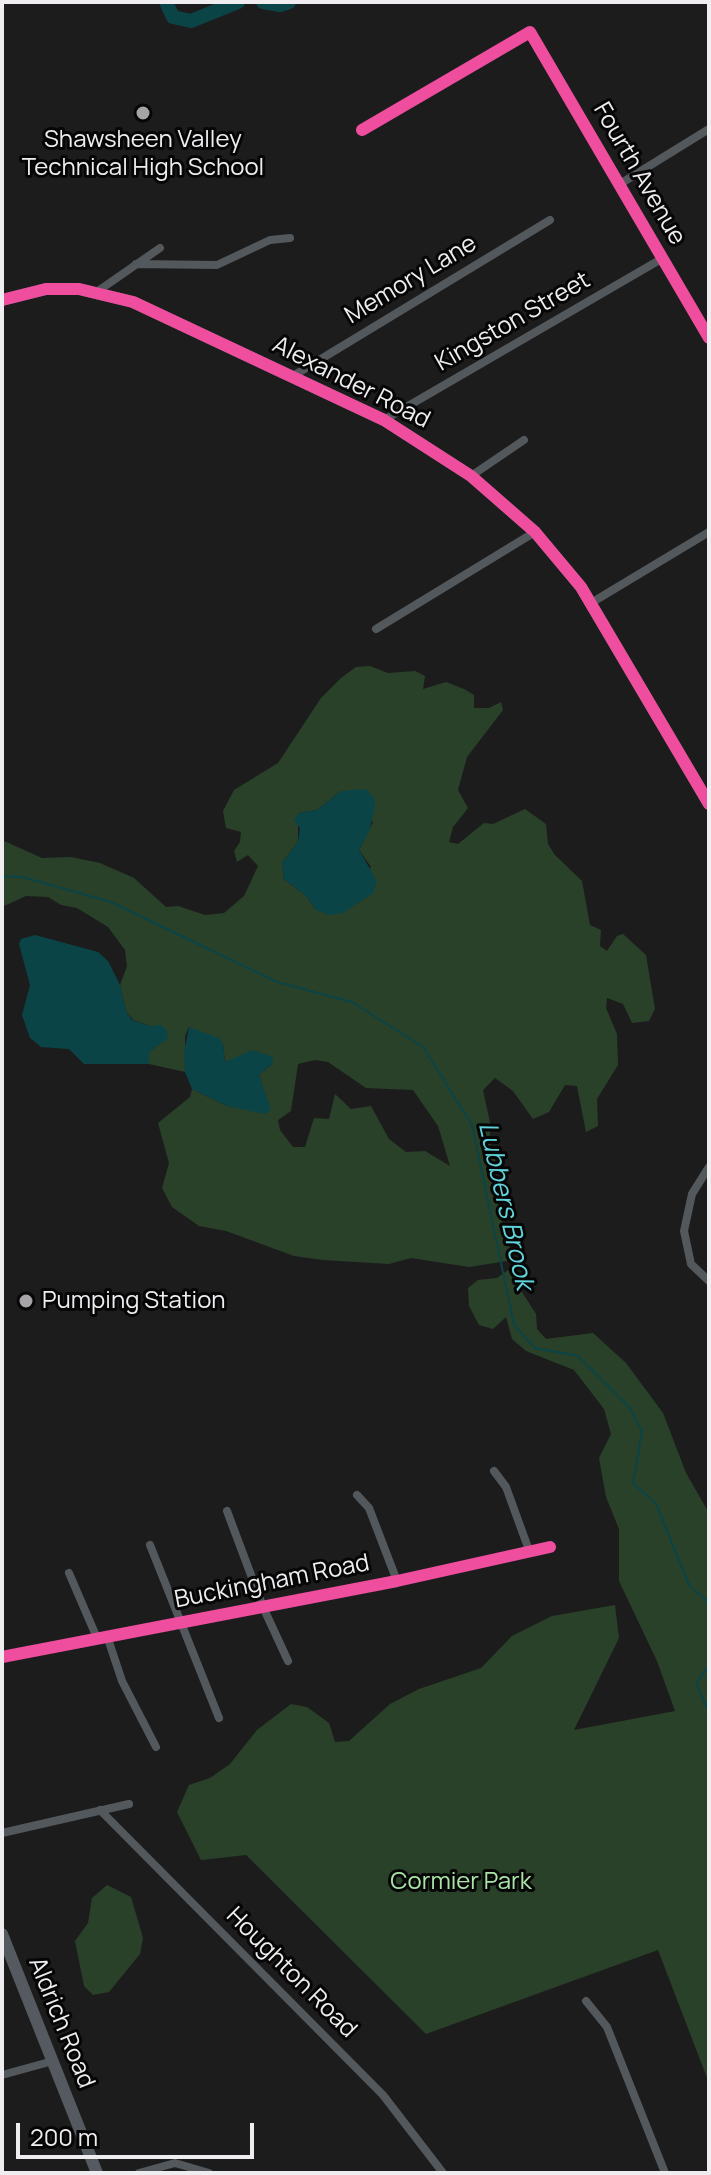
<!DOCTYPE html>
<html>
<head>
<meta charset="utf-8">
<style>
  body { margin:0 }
  #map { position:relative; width:711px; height:2175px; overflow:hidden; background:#1d1c1d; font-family:Manrope,sans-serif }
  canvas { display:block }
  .frame { position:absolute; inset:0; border:4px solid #efedf0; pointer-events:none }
  .scale { position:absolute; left:16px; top:2123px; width:238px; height:36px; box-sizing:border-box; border:4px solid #efedf0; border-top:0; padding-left:10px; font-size:24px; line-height:28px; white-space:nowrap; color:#efedf0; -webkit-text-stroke:6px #070607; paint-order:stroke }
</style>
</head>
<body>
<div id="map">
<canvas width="711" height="2175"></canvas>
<div class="frame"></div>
<div class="scale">200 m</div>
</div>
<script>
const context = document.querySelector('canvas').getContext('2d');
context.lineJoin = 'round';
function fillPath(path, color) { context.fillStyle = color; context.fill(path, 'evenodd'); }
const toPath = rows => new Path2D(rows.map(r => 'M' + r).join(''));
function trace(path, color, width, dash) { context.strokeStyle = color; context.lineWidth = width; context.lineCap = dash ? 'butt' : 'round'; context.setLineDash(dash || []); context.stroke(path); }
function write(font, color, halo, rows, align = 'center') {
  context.font = font + ' Manrope,sans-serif'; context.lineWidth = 6; context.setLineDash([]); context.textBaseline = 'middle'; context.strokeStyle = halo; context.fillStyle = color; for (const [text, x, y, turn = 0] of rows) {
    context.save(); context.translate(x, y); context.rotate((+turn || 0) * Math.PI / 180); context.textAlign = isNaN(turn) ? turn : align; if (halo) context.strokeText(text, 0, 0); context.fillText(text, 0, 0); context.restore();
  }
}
const green = toPath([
  [370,666,388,673,415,671,425,676,423,689,446,682,464,689,474,695,474,708,489,708,501,702,503,710,467,757,458,790,468,808,453,827,449,842,458,844,484,823,493,824,525,809,546,824,548,844,555,855,582,881,590,925,601,930,600,946,607,951,617,936,623,934,646,955,655,1009,649,1021,632,1023,623,1004,607,998,606,1008,617,1034,618,1065,597,1099,598,1126,586,1132,577,1086,565,1085,549,1112,533,1119,513,1091,495,1078,483,1090,491,1127,489,1140,496,1164,494,1176,499,1211,514,1260,469,1267,411,1258,389,1264,323,1260,294,1256,226,1231,199,1226,172,1207,162,1188,169,1163,158,1123,190,1097,192,1089,227,1106,270,1111,259,1075,272,1064,248,1054,225,1062,223,1044,189,1027,185,1036,185,1072,149,1064,149,1052,162,1042,150,1026,133,1020,126,1011,120,985,127,966,125,950,108,927,77,908,61,905,48,897,26,896,2,907,2,840,42,858,71,857,100,863,134,878,166,907,178,906,205,915,224,913,244,896,258,866,248,855,237,862,234,851,240,842,241,832,226,828,223,811,234,790,278,763,321,698,341,678,356,667],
  [341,791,373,822,359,850,371,867,316,910,305,895,284,879,282,863,298,842,298,813,317,810],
  [315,1060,328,1062,366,1088,413,1090,438,1126,450,1166,425,1151,406,1152,389,1139,371,1106,351,1109,335,1094,329,1119,314,1118,305,1147,293,1147,280,1130,278,1120,291,1111,298,1064],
  [508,1270,536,1314,537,1329,546,1339,593,1333,626,1363,663,1413,686,1473,709,1513,709,2083,658,1950,426,2034,246,1855,201,1860,177,1812,189,1785,210,1778,230,1764,257,1730,291,1704,307,1707,329,1723,335,1742,349,1741,390,1704,419,1689,481,1668,512,1636,552,1616,615,1605,619,1638,574,1730,675,1711,657,1661,619,1581,619,1529,606,1497,599,1458,611,1434,604,1409,574,1370,526,1351,512,1339,506,1317,493,1329,479,1325,469,1306,468,1288,478,1280,497,1278],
  [107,1885,131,1897,143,1938,140,1954,109,1992,93,1995,84,1986,75,1941,88,1923,92,1898]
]);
const water = toPath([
  [366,789,374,798,375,807,369,832,359,850,377,881,373,893,343,913,329,915,316,910,305,895,284,879,282,863,298,842,300,828,294,821,298,813,317,810,341,791],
  [35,935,98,952,108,961,120,985,126,1011,132,1020,150,1026,161,1025,167,1030,168,1038,149,1052,149,1064,84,1064,69,1049,41,1047,30,1038,22,1015,30,985,19,944,21,939],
  [189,1027,219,1038,223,1044,225,1062,252,1050,273,1057,272,1064,259,1075,271,1110,265,1114,227,1106,192,1089,185,1072,184,1052]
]);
const stream = toPath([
  [2,876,22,877,111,902,277,982,352,1002,423,1047,472,1125,514,1325,535,1348,578,1356,630,1408,642,1431,633,1483,656,1504,689,1585,709,1603],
  [709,1665,696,1684,709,1712]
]);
const river = toPath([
  [166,2,173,17,191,21,238,2],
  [263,2,280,5,289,2]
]);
const street = toPath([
  [362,130,530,32,709,338],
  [620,184,709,129],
  [136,264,217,265,270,240,290,238],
  [98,291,160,248],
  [293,376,550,220],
  [384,420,663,258],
  [471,476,524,440],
  [591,603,709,532],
  [376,629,535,532],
  [709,1167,692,1194,684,1231,691,1264,709,1281],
  [494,1471,506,1487,530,1553],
  [357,1495,369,1508,397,1581],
  [227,1511,263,1607,288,1661],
  [150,1545,219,1718],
  [69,1573,97,1638],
  [107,1636,122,1681,156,1747],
  [2,1657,397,1581,550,1547],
  [100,1810,383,2095,443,2173],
  [2,1833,129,1804],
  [586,2001,607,2027,665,2173],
  [2,2075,53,2061],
  [139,2173,175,2163,209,2173]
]);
const secondary = toPath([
  [2,300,46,289,79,289,133,302,384,420,471,476,535,532,581,587,709,804],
  [2,1934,97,2173]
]);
const cycleway = toPath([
  [362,130,530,32,709,338],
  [2,300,46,289,79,289,133,302,384,420,471,476,535,532,581,587,709,804],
  [2,1657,397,1581,550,1547]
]);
const markers = [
  [143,113,8,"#a6a4a6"],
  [26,1301,8,"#a6a4a6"]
];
const poiNames = [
  ["Shawsheen Valley",143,140],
  ["Technical High School",143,168],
  ["Pumping Station",42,1301,"left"]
];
const streetNames = [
  ["Fourth Avenue",639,174,60],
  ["Memory Lane",411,280,-31],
  ["Kingston Street",513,322,-30],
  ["Alexander Road",351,383,27],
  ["Buckingham Road",272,1582,-11],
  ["Houghton Road",291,1973,45],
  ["Aldrich Road",61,2023,68]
];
const parkNames = [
  ["Cormier Park",461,1882]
];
const waterNames = [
  ["Lubbers Brook",505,1206,77]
];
fillPath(green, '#294129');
fillPath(water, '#0b4447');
trace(stream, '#0b4447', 2);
trace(river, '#0b4447', 14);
trace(street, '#53585c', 8);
trace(secondary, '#545a5f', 12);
trace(cycleway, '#ef4d9e', 12);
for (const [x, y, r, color] of markers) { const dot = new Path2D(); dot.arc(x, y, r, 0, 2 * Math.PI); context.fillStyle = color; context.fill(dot); trace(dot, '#070607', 3); }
write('24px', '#efedf0', '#070607', poiNames);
write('24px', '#efedf0', '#070607', streetNames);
write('24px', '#a9e5a7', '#070607', parkNames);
write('italic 26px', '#61d3da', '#070607', waterNames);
</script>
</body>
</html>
